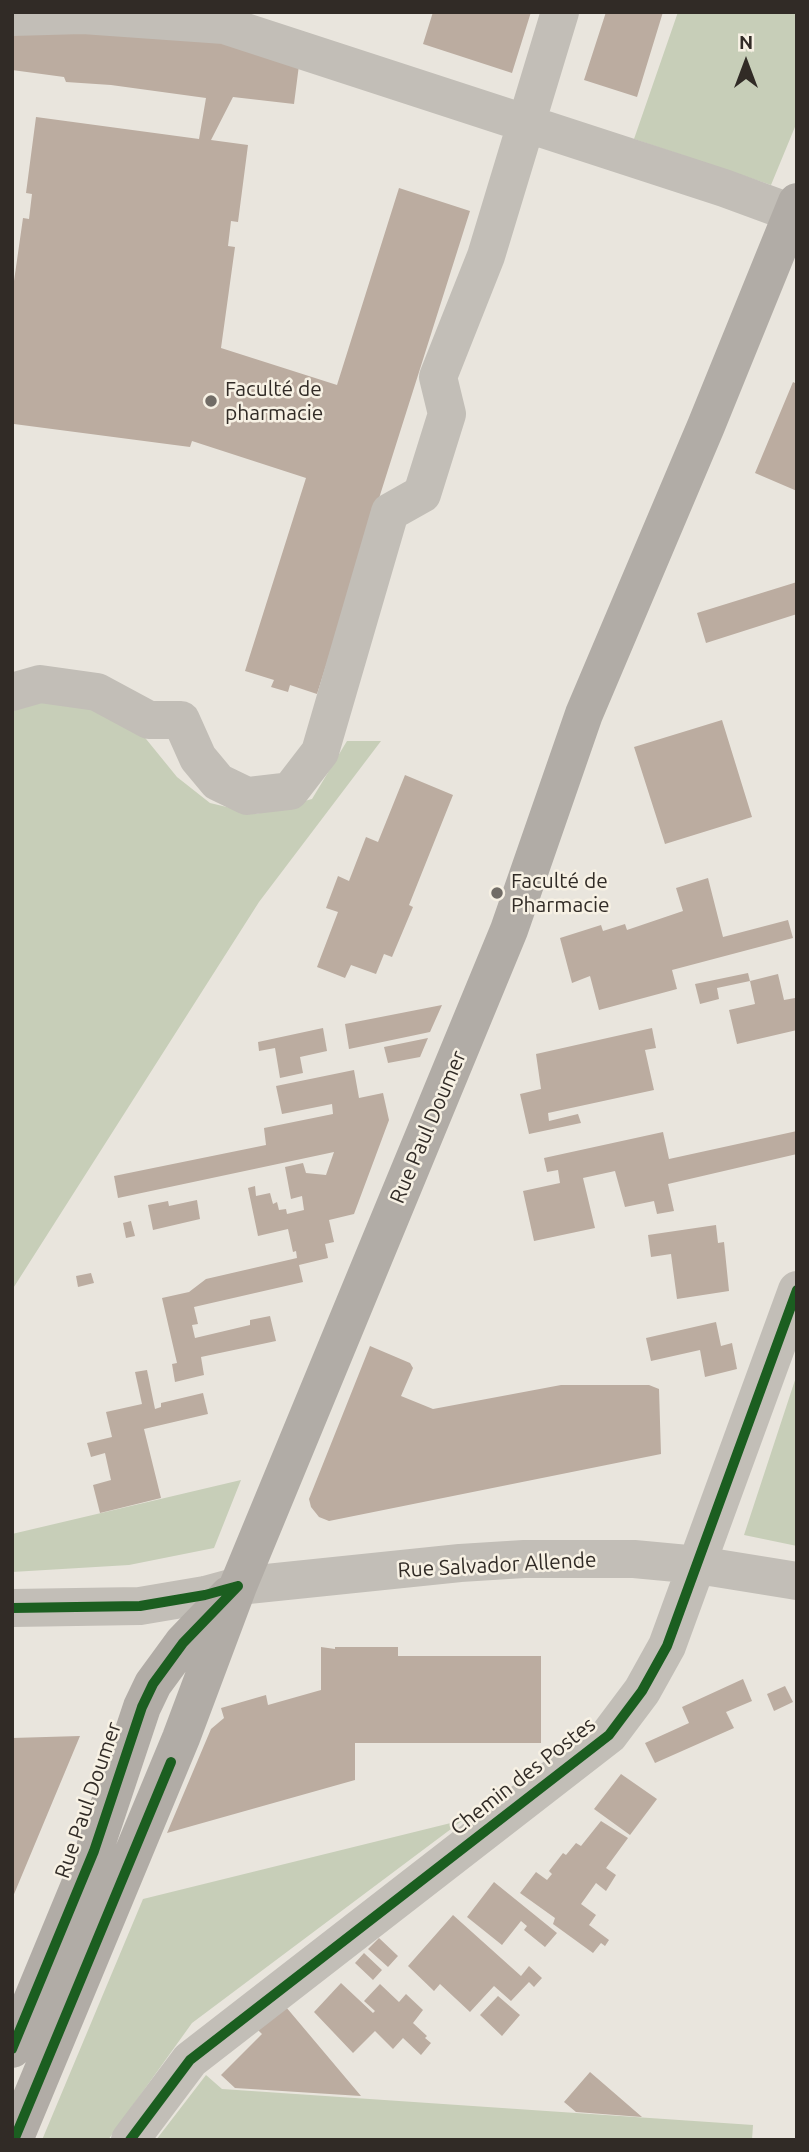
<!DOCTYPE html>
<html>
<head>
<meta charset="utf-8">
<style>
  body { margin:0 }
  #map { position:relative; width:809px; height:2152px; overflow:hidden; background:#e9e5dd; font-family:Ubuntu,sans-serif }
  canvas { display:block }
  .frame { position:absolute; inset:0; border:14px solid #312b26; pointer-events:none }
  .north { position:absolute; left:711px; top:28px; width:70px; height:70px; -webkit-text-stroke:5px #f7f1e4; paint-order:stroke; rotate:0deg; font-size:19px; font-weight:700; line-height:28px; text-align:center; color:#312b26 }
  .north::after { content:''; display:block; margin:auto; width:24px; height:32px; background:#312b26; clip-path:polygon(50% 0,100% 100%,50% 72%,0 100%) }
</style>
</head>
<body>
<div id="map">
<canvas width="809" height="2152"></canvas>
<div class="frame"></div>
<div class="north">N</div>
</div>
<script>
const context = document.querySelector('canvas').getContext('2d');
context.lineJoin = 'round';
function fillPath(path, color) { context.fillStyle = color; context.fill(path, 'evenodd'); }
const toPath = rows => new Path2D(rows.map(r => 'M' + r).join(''));
function trace(path, color, width, dash) { context.strokeStyle = color; context.lineWidth = width; context.lineCap = dash ? 'butt' : 'round'; context.setLineDash(dash || []); context.stroke(path); }
function write(font, color, halo, rows, align = 'center') {
  context.font = font + ' Ubuntu,sans-serif'; context.lineWidth = 5; context.setLineDash([]); context.textBaseline = 'middle'; context.strokeStyle = halo; context.fillStyle = color; for (const [text, x, y, turn = 0] of rows) {
    context.save(); context.translate(x, y); context.rotate((+turn || 0) * Math.PI / 180); context.textAlign = isNaN(turn) ? turn : align; if (halo) context.strokeText(text, 0, 0); context.fillText(text, 0, 0); context.restore();
  }
}
const green = toPath([
  [678,12,797,12,797,122,771,185,634,139],
  [43,701,86,705,142,734,177,777,210,803,256,814,312,799,347,741,381,741,259,902,12,1290,12,708],
  [797,1374,797,1546,744,1535],
  [241,1480,214,1548,129,1565,12,1572,12,1534],
  [463,1820,192,2023,108,2140,42,2140,143,1899],
  [206,2075,222,2089,753,2125,752,2140,156,2140]
]);
const building = toPath([
  [433,12,531,12,512,73,423,44],
  [606,12,663,12,637,97,584,80],
  [12,30,210,38,299,65,294,104,233,97,211,140,248,145,238,222,231,221,228,246,235,247,221,348,337,385,399,188,470,211,317,694,290,685,288,692,271,687,274,680,245,671,306,478,192,441,190,447,14,424,14,417,12,417,12,295,23,218,29,219,32,194,26,193,36,117,199,139,206,98,111,85,66,82,64,77,12,70],
  [793,382,797,384,797,491,755,473],
  [797,582,797,614,706,643,697,613],
  [722,720,752,817,665,844,634,747],
  [405,775,453,795,409,905,413,907,392,957,384,954,376,974,351,965,345,978,317,967,338,912,326,908,338,876,349,881,366,837,378,842],
  [708,878,723,937,788,920,793,938,672,970,677,989,599,1010,590,976,572,983,560,938,601,925,603,931,625,924,627,930,683,911,676,888],
  [748,973,750,981,717,988,719,999,700,1004,695,984],
  [778,974,784,1000,795,998,797,1030,737,1044,729,1010,755,1004,750,981],
  [442,1005,430,1032,349,1049,345,1024],
  [323,1028,327,1051,300,1057,303,1073,280,1078,275,1048,259,1051,258,1042],
  [652,1028,656,1048,645,1050,654,1090,548,1113,549,1121,578,1114,581,1123,529,1134,520,1094,541,1089,536,1054],
  [428,1038,420,1057,388,1063,384,1047],
  [354,1070,359,1098,383,1093,389,1120,354,1214,329,1220,334,1242,325,1244,328,1258,299,1265,303,1282,194,1307,198,1324,192,1325,195,1338,250,1325,250,1320,270,1316,276,1341,201,1357,204,1375,175,1382,172,1364,177,1363,162,1298,189,1292,206,1279,297,1258,296,1251,293,1252,288,1229,258,1236,248,1188,255,1186,256,1196,270,1193,273,1204,277,1202,279,1210,286,1209,287,1214,304,1210,302,1196,291,1199,285,1167,303,1163,306,1173,326,1175,334,1152,118,1198,114,1176,266,1145,264,1128,333,1114,332,1104,282,1114,276,1086],
  [797,1131,797,1154,668,1184,674,1211,657,1214,654,1201,625,1207,615,1171,583,1178,595,1228,534,1241,523,1191,560,1183,558,1170,547,1172,544,1158,663,1132,669,1159],
  [197,1200,200,1219,153,1230,148,1205,168,1201,169,1206],
  [131,1221,135,1236,126,1238,123,1223],
  [716,1225,718,1243,724,1242,729,1291,677,1299,671,1254,651,1257,648,1235],
  [91,1273,94,1283,78,1287,76,1276],
  [716,1322,721,1346,732,1343,737,1369,705,1377,700,1350,651,1361,646,1338],
  [370,1346,410,1363,413,1368,401,1396,433,1409,561,1385,649,1385,659,1389,661,1454,329,1521,319,1517,311,1507,309,1499],
  [147,1370,155,1409,161,1407,161,1403,203,1393,208,1414,144,1429,161,1498,100,1513,93,1485,111,1480,105,1453,91,1457,87,1443,112,1437,106,1412,142,1404,135,1372],
  [321,1647,335,1649,335,1647,398,1647,398,1656,541,1656,541,1743,355,1743,355,1780,167,1833,211,1729,224,1718,221,1708,266,1695,268,1705,321,1690],
  [743,1679,752,1701,726,1712,734,1728,655,1763,645,1743,689,1723,682,1707],
  [785,1686,793,1702,774,1711,767,1694],
  [80,1736,12,1899,12,1738],
  [621,1774,657,1799,630,1835,594,1809],
  [601,1821,628,1838,606,1868,616,1875,606,1891,596,1883,581,1904,596,1915,589,1925,609,1940,605,1946,601,1943,593,1953,553,1924,555,1918,520,1893,536,1872,547,1880,552,1874,549,1871,563,1853,566,1855,576,1843,581,1846],
  [494,1882,557,1933,545,1947,524,1930,527,1926,521,1921,502,1945,467,1917],
  [453,1915,521,1976,529,1966,542,1978,534,1987,529,1982,511,2001,494,1986,470,2012,440,1984,434,1991,408,1966],
  [379,1938,398,1956,388,1967,368,1949],
  [364,1953,382,1970,373,1980,355,1963],
  [341,1983,373,2013,375,2011,364,2001,380,1984,399,2002,406,1994,423,2010,413,2023,427,2036,425,2038,431,2043,421,2055,403,2038,393,2049,375,2031,353,2053,314,2012],
  [498,1996,520,2015,502,2036,480,2015],
  [286,2007,361,2096,235,2088,221,2075,262,2034,255,2027],
  [590,2072,642,2117,576,2112,564,2102]
]);
const minor = toPath([
  [12,17,83,15,224,25,724,188,792,213],
  [12,692,40,684,97,692,149,720,181,720,198,758,218,782,247,796,290,791,320,752,390,512,422,494,447,414,438,377,486,256,560,12],
  [12,1608,140,1606,205,1595,238,1586,460,1563,524,1559,634,1559,698,1565,797,1581],
  [130,2140,190,2060,609,1735,642,1691,667,1646,797,1290]
]);
const major = toPath([
  [12,2049,94,1851,142,1707,153,1684,183,1643,229,1595],
  [14,2140,181,1738,238,1586,509,930,584,714,706,426,797,202]
]);
const cycleway = toPath([
  [12,1608,140,1606,205,1595,238,1586],
  [12,2049,94,1851,142,1707,153,1684,183,1643,238,1586],
  [14,2140,171,1762],
  [130,2140,190,2060,609,1735,642,1691,667,1646,797,1290]
]);
const markers = [
  [211,401,7,"#716c66"],
  [497,893,7,"#716c66"]
];
const poiNames = [
  ["Faculté de",225,389],
  ["pharmacie",225,413],
  ["Faculté de",511,881],
  ["Pharmacie",511,905]
];
const streetNames = [
  ["Rue Paul Doumer",428,1127,-67],
  ["Rue Salvador Allende",497,1565,-3],
  ["Chemin des Postes",523,1776,-38],
  ["Rue Paul Doumer",88,1800,-71]
];
fillPath(green, '#c7ceb8');
fillPath(building, '#bbaca0');
trace(minor, '#c2beb7', 38);
trace(major, '#b1aca6', 38);
trace(cycleway, '#1b5e20', 10);
for (const [x, y, r, color] of markers) { const dot = new Path2D(); dot.arc(x, y, r, 0, 2 * Math.PI); context.fillStyle = color; context.fill(dot); trace(dot, '#f7f1e4', 2.5); }
write('21px', '#312b26', '#f7f1e4', poiNames, 'left');
write('21px', '#312b26', '#f7f1e4', streetNames);
</script>
</body>
</html>
